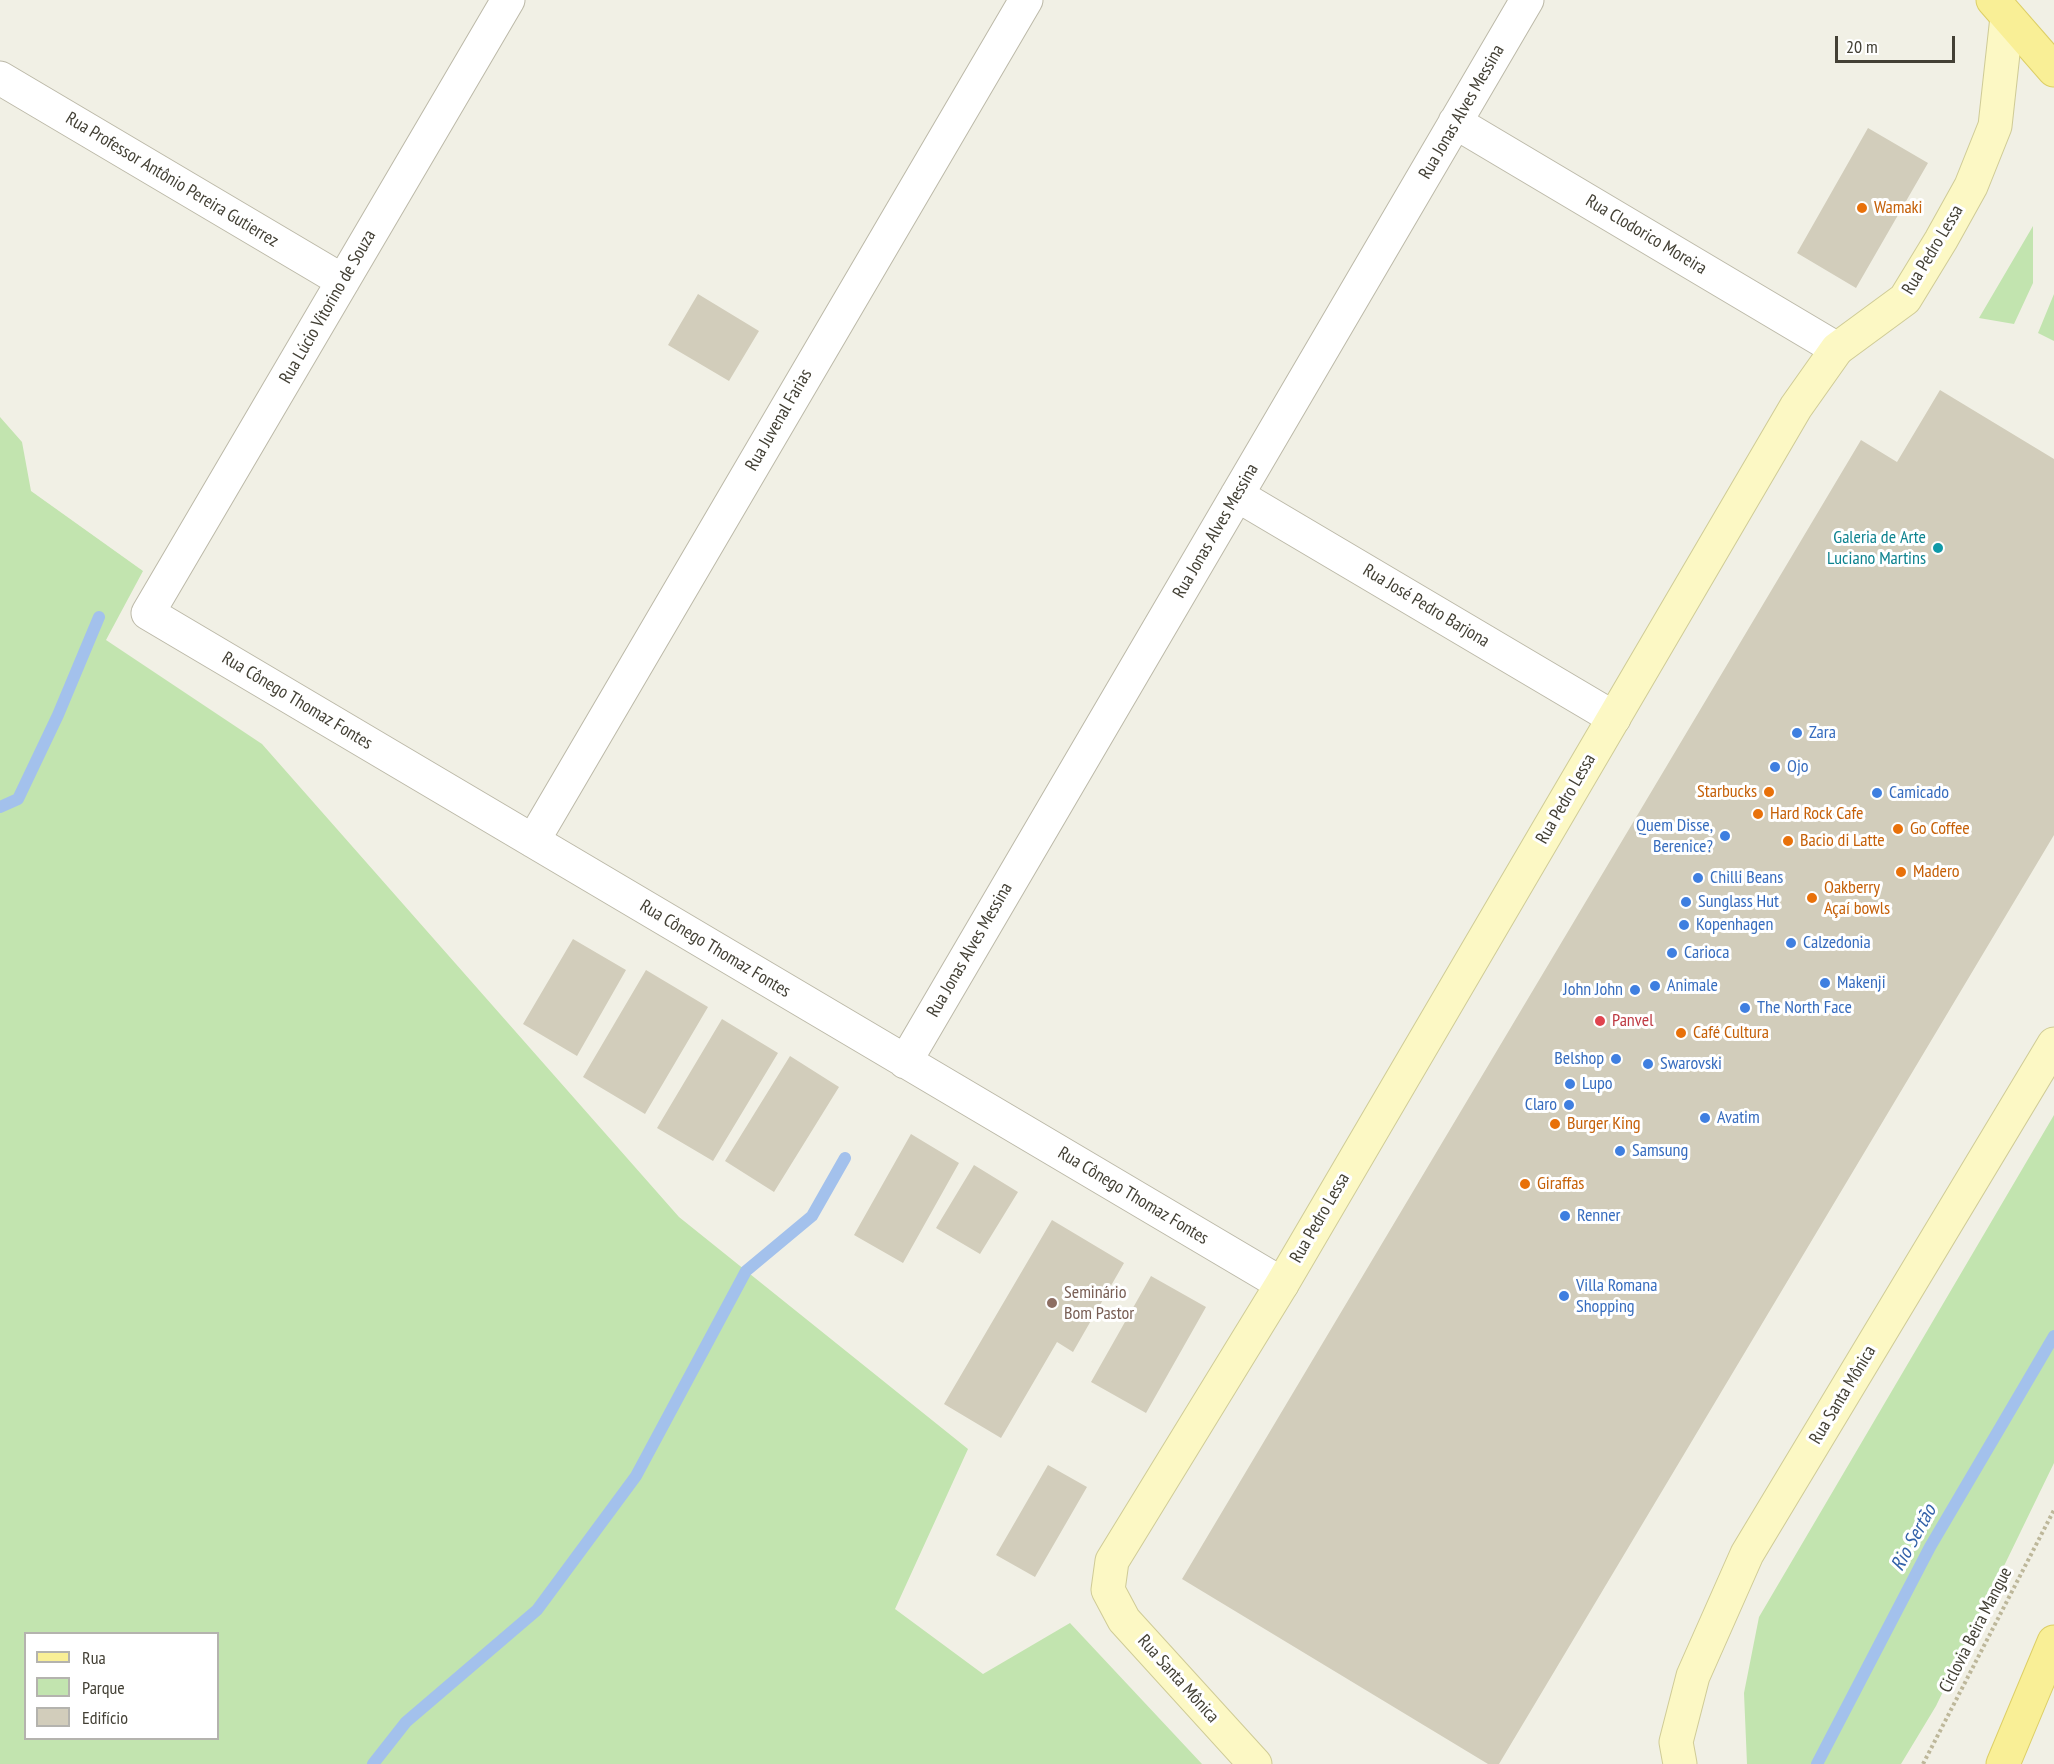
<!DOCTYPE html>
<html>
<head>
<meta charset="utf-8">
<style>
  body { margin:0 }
  #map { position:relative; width:2054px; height:1764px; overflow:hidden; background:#f1f0e5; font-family:"PT Sans Narrow",sans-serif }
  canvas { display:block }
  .legend { position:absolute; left:24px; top:1632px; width:195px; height:108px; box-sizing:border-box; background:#fff; border:2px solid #b4b3ae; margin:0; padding:8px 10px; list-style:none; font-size:18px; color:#434035 }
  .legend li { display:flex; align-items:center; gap:12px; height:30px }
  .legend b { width:30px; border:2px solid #b4b3ae }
  .scale { position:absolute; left:1835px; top:36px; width:120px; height:27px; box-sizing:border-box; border:3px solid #434035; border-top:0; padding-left:8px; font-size:18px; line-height:21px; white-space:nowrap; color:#434035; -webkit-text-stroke:4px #fff; paint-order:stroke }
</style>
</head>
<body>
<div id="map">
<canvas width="2054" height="1764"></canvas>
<ul class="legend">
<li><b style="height:8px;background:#f9ef96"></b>Rua</li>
<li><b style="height:16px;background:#c2e4af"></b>Parque</li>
<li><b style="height:16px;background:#d2cdbb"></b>Edifício</li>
</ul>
<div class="scale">20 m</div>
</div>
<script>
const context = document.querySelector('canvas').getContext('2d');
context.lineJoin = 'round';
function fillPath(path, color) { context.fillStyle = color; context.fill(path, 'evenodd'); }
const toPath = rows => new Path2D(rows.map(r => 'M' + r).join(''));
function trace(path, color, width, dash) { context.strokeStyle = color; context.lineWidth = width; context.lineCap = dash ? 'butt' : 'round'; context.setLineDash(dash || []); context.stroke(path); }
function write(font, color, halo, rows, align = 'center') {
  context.font = font + ' "PT Sans Narrow",sans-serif'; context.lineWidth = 6; context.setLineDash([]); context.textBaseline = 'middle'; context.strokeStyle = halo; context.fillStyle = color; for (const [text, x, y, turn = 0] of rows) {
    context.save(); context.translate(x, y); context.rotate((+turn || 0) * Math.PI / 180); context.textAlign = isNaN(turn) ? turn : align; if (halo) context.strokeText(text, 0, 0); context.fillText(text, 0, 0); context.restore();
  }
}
const green = toPath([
  [2033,226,2033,283,2014,324,1979,318],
  [2054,294,2054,341,2038,333],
  [0,417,22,442,31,491,143,571,106,640,262,744,679,1217,968,1449,895,1609,983,1674,1070,1623,1202,1764,0,1764],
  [26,1634,218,1634,218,1738,26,1738],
  [2054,1115,2054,1463,1936,1706,1901,1764,1747,1764,1744,1693,1759,1617]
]);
const stream = toPath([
  [0,807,18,799,58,715,99,617],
  [373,1764,406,1722,537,1610,636,1476,746,1271,812,1216,845,1158],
  [1817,1764,1930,1547,2054,1336]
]);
const building = toPath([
  [1868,128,1928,163,1856,288,1797,253],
  [698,294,759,331,729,381,668,345],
  [1940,390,2054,459,2054,835,1499,1764,1488,1764,1182,1579,1861,440,1897,462],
  [573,939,626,970,577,1056,523,1024],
  [646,970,708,1007,645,1114,583,1077],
  [722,1019,778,1053,713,1161,657,1128],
  [790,1056,839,1087,774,1192,725,1161],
  [911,1134,959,1163,903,1263,854,1235],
  [974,1165,1018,1192,980,1254,936,1228],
  [1052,1220,1124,1263,1073,1352,1057,1342,1001,1438,944,1404],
  [1151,1276,1206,1307,1146,1413,1091,1382],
  [1048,1465,1087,1487,1035,1577,996,1555]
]);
const path = toPath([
  [1923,1764,2054,1510]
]);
const street = toPath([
  [508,0,148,613,1282,1284],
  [0,78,343,281],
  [1455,122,1837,349],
  [1237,495,1614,718],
  [533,841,1026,0],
  [905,1062,1527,0]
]);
const secondary = toPath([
  [1255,1764,1124,1620,1108,1590,1112,1561,1282,1284,1796,407,1837,349,1905,299,1941,240,1971,186,1995,126,2007,17],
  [1680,1764,1676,1742,1693,1676,1747,1554,2054,1044]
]);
const primary = toPath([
  [1993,0,2054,70],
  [2003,1764,2054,1642]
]);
const markers = [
  [1862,208,6,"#e8710a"],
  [1938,548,6,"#0f9aa8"],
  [1797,733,6,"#3f7fe0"],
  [1775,767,6,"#3f7fe0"],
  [1769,792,6,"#e8710a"],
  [1877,793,6,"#3f7fe0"],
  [1758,814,6,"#e8710a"],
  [1898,829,6,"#e8710a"],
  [1725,836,6,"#3f7fe0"],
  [1788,841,6,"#e8710a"],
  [1901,872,6,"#e8710a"],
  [1698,878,6,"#3f7fe0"],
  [1812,898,6,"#e8710a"],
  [1686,902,6,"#3f7fe0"],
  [1684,925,6,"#3f7fe0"],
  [1791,943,6,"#3f7fe0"],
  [1672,953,6,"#3f7fe0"],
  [1825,983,6,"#3f7fe0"],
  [1655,986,6,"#3f7fe0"],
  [1635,990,6,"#3f7fe0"],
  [1745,1008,6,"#3f7fe0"],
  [1600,1021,6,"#e0444e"],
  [1681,1033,6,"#e8710a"],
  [1616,1059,6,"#3f7fe0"],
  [1648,1064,6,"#3f7fe0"],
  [1570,1084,6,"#3f7fe0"],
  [1569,1105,6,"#3f7fe0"],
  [1705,1118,6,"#3f7fe0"],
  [1555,1124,6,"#e8710a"],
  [1620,1151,6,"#3f7fe0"],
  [1525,1184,6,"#e8710a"],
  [1565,1216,6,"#3f7fe0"],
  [1564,1296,6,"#3f7fe0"],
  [1052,1303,6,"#8d6e63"]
];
const streetNames = [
  ["Rua Jonas Alves Messina",1462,112,-60],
  ["Rua Professor Antônio Pereira Gutierrez",172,180,31],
  ["Rua Clodorico Moreira",1646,235,31],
  ["Rua Pedro Lessa",1933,250,-59],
  ["Rua Lúcio Vitorino de Souza",328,307,-60],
  ["Rua Juvenal Farias",779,420,-60],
  ["Rua Jonas Alves Messina",1216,531,-60],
  ["Rua José Pedro Barjona",1426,606,31],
  ["Rua Cônego Thomaz Fontes",297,701,31],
  ["Rua Pedro Lessa",1566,799,-60],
  ["Rua Cônego Thomaz Fontes",715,949,31],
  ["Rua Jonas Alves Messina",970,950,-60],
  ["Rua Cônego Thomaz Fontes",1133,1196,31],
  ["Rua Pedro Lessa",1320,1218,-60],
  ["Rua Santa Mônica",1843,1395,-59],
  ["Ciclovia Beira Mangue",1976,1630,-63],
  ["Rua Santa Mônica",1178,1679,48]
];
const foodNames = [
  ["Wamaki",1874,208],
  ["Starbucks",1757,792,"right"],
  ["Hard Rock Cafe",1770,814],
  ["Go Coffee",1910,829],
  ["Bacio di Latte",1800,841],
  ["Madero",1913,872],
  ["Oakberry",1824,888],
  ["Açaí bowls",1824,909],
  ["Café Cultura",1693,1033],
  ["Burger King",1567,1124],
  ["Giraffas",1537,1184]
];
const cultureNames = [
  ["Galeria de Arte",1926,538],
  ["Luciano Martins",1926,559]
];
const shopNames = [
  ["Zara",1809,733],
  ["Ojo",1787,767],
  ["Camicado",1889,793],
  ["Quem Disse,",1713,826,"right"],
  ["Berenice?",1713,847,"right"],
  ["Chilli Beans",1710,878],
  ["Sunglass Hut",1698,902],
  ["Kopenhagen",1696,925],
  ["Calzedonia",1803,943],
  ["Carioca",1684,953],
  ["Makenji",1837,983],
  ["Animale",1667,986],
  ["John John",1623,990,"right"],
  ["The North Face",1757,1008],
  ["Belshop",1604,1059,"right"],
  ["Swarovski",1660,1064],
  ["Lupo",1582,1084],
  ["Claro",1557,1105,"right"],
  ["Avatim",1717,1118],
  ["Samsung",1632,1151],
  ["Renner",1577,1216],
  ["Villa Romana",1576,1286],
  ["Shopping",1576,1307]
];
const healthNames = [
  ["Panvel",1612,1021]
];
const educationNames = [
  ["Seminário",1064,1293],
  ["Bom Pastor",1064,1314]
];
const waterNames = [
  ["Rio Sertão",1914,1538,-61]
];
fillPath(green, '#c2e4af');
trace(stream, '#a3c1ec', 12);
fillPath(building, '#d2cdbb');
trace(street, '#bcb9a8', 35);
trace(secondary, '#cfcb96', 35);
trace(primary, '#ddcf67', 35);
trace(path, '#bdb79a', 4, [3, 3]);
trace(street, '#fff', 33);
trace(secondary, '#fcf8c4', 33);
trace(primary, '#f9ef96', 33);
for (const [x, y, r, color] of markers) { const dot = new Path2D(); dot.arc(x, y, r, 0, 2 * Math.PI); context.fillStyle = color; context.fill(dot); trace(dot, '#fff', 2); }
write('18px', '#434035', '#fff', streetNames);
write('18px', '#c56008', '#fff', foodNames, 'left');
write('18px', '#0d838f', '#fff', cultureNames, 'right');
write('18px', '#366cbe', '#fff', shopNames, 'left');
write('18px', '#be3a42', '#fff', healthNames, 'left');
write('18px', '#785e54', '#fff', educationNames, 'left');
write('italic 20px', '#3462a9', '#fff', waterNames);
</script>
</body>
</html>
